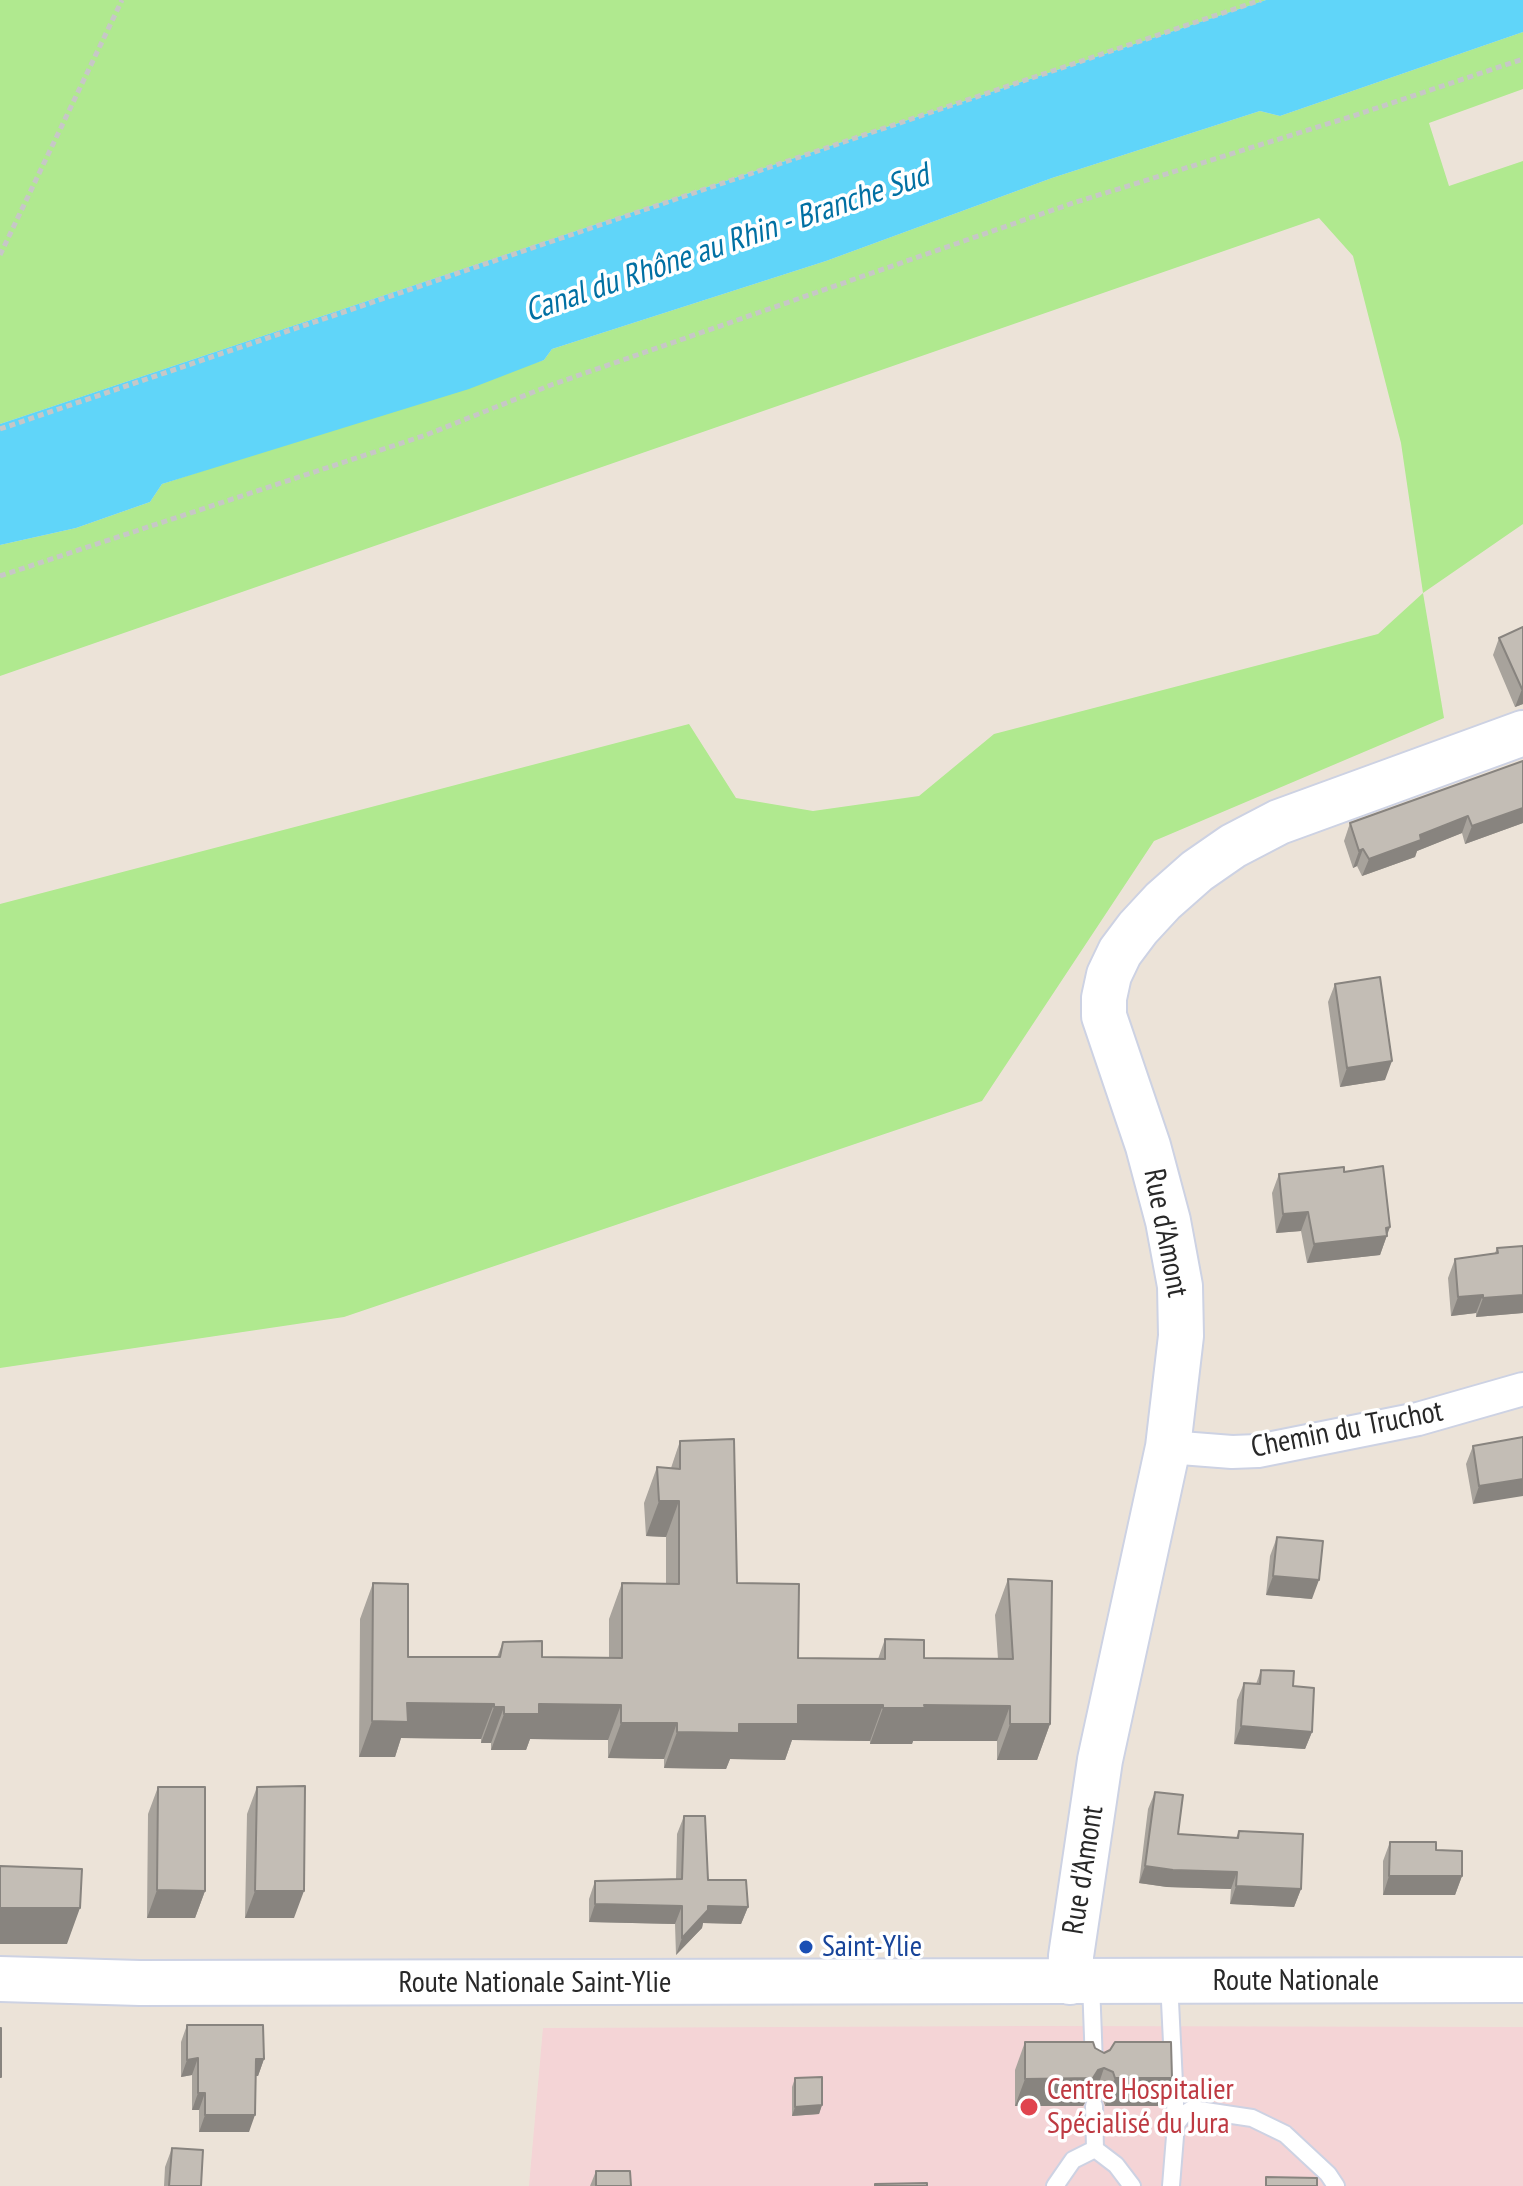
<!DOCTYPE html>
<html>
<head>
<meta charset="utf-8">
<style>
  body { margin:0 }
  canvas { display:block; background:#ece3d8 }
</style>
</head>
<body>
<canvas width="1523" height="2186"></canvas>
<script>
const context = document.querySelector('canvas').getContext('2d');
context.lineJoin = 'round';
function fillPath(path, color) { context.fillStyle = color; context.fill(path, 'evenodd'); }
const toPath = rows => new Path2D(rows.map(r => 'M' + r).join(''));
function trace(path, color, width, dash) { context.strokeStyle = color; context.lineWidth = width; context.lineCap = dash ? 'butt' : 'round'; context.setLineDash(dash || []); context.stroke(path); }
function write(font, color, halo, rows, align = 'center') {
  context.font = font + ' "PT Sans Narrow",sans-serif'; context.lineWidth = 7; context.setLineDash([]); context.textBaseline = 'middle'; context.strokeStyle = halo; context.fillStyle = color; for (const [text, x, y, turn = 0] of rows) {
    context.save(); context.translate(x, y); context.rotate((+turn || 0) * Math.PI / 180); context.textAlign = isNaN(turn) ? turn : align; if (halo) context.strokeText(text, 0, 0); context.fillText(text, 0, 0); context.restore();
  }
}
const medical = toPath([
  [1032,2026,1523,2027,1523,2186,529,2186,543,2028]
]);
const green = toPath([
  [0,0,1266,0,0,424],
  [1523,32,1523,89,1429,123,1449,186,1523,161,1523,524,1423,593,1444,718,1154,841,982,1101,344,1317,0,1368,0,904,689,724,736,798,813,811,919,796,994,734,1378,634,1423,593,1401,443,1353,256,1319,218,0,676,0,545,76,528,150,502,162,484,544,360,552,349,826,261,1052,178,1260,111,1280,116]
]);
const water = toPath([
  [1266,0,1523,0,1523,32,1280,116,1260,111,1052,178,826,261,552,349,544,360,469,389,162,484,150,502,76,528,0,545,0,424]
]);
const path = toPath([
  [0,255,122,0],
  [0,429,1261,0],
  [0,576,426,435,551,385,1070,204,1353,116,1523,59]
]);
const lane = toPath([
  [1169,1981,1176,2124],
  [1091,1983,1094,2064],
  [1094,2106,1095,2149],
  [1095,2149,1116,2165,1132,2186],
  [1055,2186,1073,2160,1095,2149],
  [1171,2186,1176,2124,1183,2115,1192,2109,1252,2118,1285,2134,1328,2174,1336,2186]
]);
const street = toPath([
  [1168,1447,1232,1452,1258,1451,1418,1419,1523,1389]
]);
const secondary = toPath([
  [0,1979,140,1983,1523,1980],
  [1070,1982,1071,1956,1100,1760,1168,1447,1181,1336,1180,1286,1168,1221,1148,1146,1104,1016,1104,998,1109,975,1120,952,1138,928,1163,901,1197,871,1233,846,1279,822,1523,733]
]);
const wall = toPath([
  [1523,627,1523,704,1515,707,1493,655,1499,638],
  [1523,761,1523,823,1465,844,1462,833,1417,851,1415,857,1362,876,1357,866,1353,868,1344,841,1350,823],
  [1335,984,1385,1080,1340,1087,1328,1002],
  [1344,1172,1387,1235,1380,1255,1307,1263,1301,1231,1276,1233,1272,1193,1279,1174],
  [1523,1246,1523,1313,1476,1317,1476,1313,1451,1316,1448,1278,1455,1259,1495,1253,1497,1248],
  [1523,1437,1473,1504,1466,1464,1473,1446],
  [680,1441,737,1583,798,1658,878,1659,885,1639,924,1658,998,1659,995,1615,1008,1579,1050,1724,1037,1760,997,1760,997,1741,913,1741,912,1744,870,1744,870,1741,792,1740,785,1760,730,1759,726,1769,664,1768,664,1759,608,1758,608,1740,530,1739,526,1750,491,1750,491,1743,481,1743,481,1739,401,1738,395,1757,359,1757,360,1619,373,1583,408,1657,497,1657,503,1642,542,1657,609,1658,609,1619,622,1583,666,1584,666,1537,646,1536,644,1503,657,1467,671,1468],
  [1277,1537,1312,1599,1266,1595,1270,1556],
  [1261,1670,1293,1686,1312,1732,1305,1749,1234,1744,1237,1700,1244,1683,1256,1684],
  [158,1787,205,1891,195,1918,147,1918,148,1814],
  [257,1787,294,1918,245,1918,247,1814],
  [1155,1792,1178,1834,1236,1838,1239,1831,1301,1889,1294,1907,1230,1904,1231,1889,1167,1887,1139,1883,1148,1809],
  [684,1816,708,1880,748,1907,741,1924,703,1923,702,1928,676,1955,675,1924,589,1922,589,1899,595,1881,676,1879,677,1834],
  [1390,1842,1436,1850,1462,1876,1455,1895,1383,1895,1383,1861],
  [187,2025,264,2059,258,2076,256,2076,249,2132,199,2132,199,2110,192,2110,192,2075,181,2077,181,2042],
  [1025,2042,1095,2048,1162,2106,1105,2106,1103,2100,1095,2095,1088,2097,1083,2106,1015,2106,1015,2070],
  [795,2078,822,2105,819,2114,792,2116,792,2087],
  [172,2148,201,2186,164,2186,165,2167],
  [596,2171,631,2186,590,2186]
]);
const shadedWall = toPath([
  [1522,689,1523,689,1523,704,1515,707],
  [1523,808,1523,823,1465,844,1472,826],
  [1468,816,1462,833,1417,851,1415,857,1362,876,1369,859,1420,835],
  [1363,849,1357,866,1353,868,1359,851],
  [1392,1061,1385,1080,1340,1087,1347,1068],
  [1308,1212,1301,1231,1276,1233,1283,1214],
  [1390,1227,1380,1255,1307,1263,1314,1244],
  [1483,1295,1476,1313,1451,1316,1458,1297],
  [1523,1295,1523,1313,1476,1317,1483,1298],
  [1523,1479,1523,1496,1473,1504,1479,1486],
  [659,1501,679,1501,666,1537,646,1536],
  [1273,1576,1319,1580,1312,1599,1266,1595],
  [407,1703,494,1704,481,1739,401,1738,395,1757,359,1757,372,1721],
  [539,1704,621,1705,608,1740,530,1739,526,1750,491,1750,504,1714],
  [798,1705,883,1705,870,1741,792,1740,785,1760,730,1759,726,1769,664,1768,677,1732,739,1724],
  [924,1705,1010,1706,997,1741,913,1741,912,1744,870,1744,883,1708],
  [494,1707,504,1707,491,1743,481,1743],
  [621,1723,677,1723,664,1759,608,1758],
  [1010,1724,1050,1724,1037,1760,997,1760],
  [1241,1726,1312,1732,1305,1749,1234,1744],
  [1145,1866,1237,1872,1231,1889,1167,1887,1139,1883],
  [1389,1876,1462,1876,1455,1895,1383,1895],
  [1236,1886,1301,1889,1294,1907,1230,1904],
  [157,1890,205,1891,195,1918,147,1918],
  [255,1891,304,1891,294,1918,245,1918],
  [595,1904,682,1906,675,1924,589,1922],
  [708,1906,748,1907,741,1924,703,1923,702,1928,676,1955,682,1938],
  [0,1908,80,1908,67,1944,0,1944],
  [198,2058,192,2075,181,2077,187,2060],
  [256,2059,264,2059,258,2076,250,2076],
  [1104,2068,1095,2095,1088,2097,1083,2106,1015,2106,1025,2079,1098,2070],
  [1115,2078,1172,2078,1162,2106,1105,2106],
  [198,2093,205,2093,199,2110,192,2110],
  [822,2105,819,2114,792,2116,795,2107],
  [205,2115,255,2115,249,2132,199,2132]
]);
const building = toPath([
  [1523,627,1523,689,1522,689,1499,638,1523,627],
  [1523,761,1523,808,1472,826,1468,816,1420,835,1421,840,1369,859,1363,849,1359,851,1350,823,1523,761],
  [1380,977,1392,1061,1347,1068,1335,984,1380,977],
  [1383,1166,1390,1227,1386,1228,1387,1236,1314,1244,1308,1212,1283,1214,1279,1174,1344,1167,1344,1172,1383,1166],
  [1523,1246,1523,1295,1483,1298,1483,1295,1458,1297,1455,1259,1498,1253,1497,1248,1523,1246],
  [1523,1437,1523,1479,1479,1486,1473,1446,1523,1437],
  [734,1439,737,1583,799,1584,798,1658,885,1659,885,1639,924,1640,924,1658,1013,1659,1008,1579,1052,1581,1050,1724,1010,1724,1010,1706,924,1705,925,1708,883,1708,883,1705,798,1705,798,1724,739,1724,739,1733,677,1732,677,1723,621,1723,621,1705,539,1704,539,1714,504,1714,504,1707,494,1707,494,1704,407,1703,408,1722,372,1721,373,1583,408,1584,408,1657,500,1657,503,1642,542,1641,542,1657,622,1658,622,1583,679,1584,679,1501,659,1501,657,1467,680,1469,680,1441,734,1439],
  [1277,1537,1323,1541,1319,1580,1273,1576,1277,1537],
  [1261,1670,1294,1671,1293,1686,1314,1688,1312,1732,1241,1726,1244,1683,1260,1684,1261,1670],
  [305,1786,304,1891,255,1891,257,1787,305,1786],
  [158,1787,205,1787,205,1891,157,1890,158,1787],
  [1155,1792,1183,1795,1178,1834,1238,1838,1239,1831,1303,1834,1301,1889,1236,1886,1237,1872,1173,1870,1145,1866,1155,1792],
  [684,1816,705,1816,708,1880,746,1880,748,1907,708,1906,708,1910,682,1938,682,1906,595,1904,595,1881,682,1879,684,1816],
  [1390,1842,1436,1842,1436,1850,1462,1851,1462,1876,1389,1876,1390,1842],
  [0,1866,82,1869,80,1908,0,1908,0,1866],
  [187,2025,263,2025,264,2059,256,2059,255,2115,205,2115,205,2093,198,2093,198,2058,187,2060,187,2025],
  [0,2028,1,2028,1,2077,0,2077,0,2028],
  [1025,2042,1093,2042,1095,2048,1104,2053,1110,2050,1115,2042,1171,2042,1172,2078,1115,2078,1113,2072,1104,2068,1098,2070,1093,2078,1025,2079,1025,2042],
  [822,2077,822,2105,795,2107,795,2078,822,2077],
  [172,2148,203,2150,201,2186,169,2186,172,2148],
  [596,2171,630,2171,631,2186,596,2186,596,2171],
  [1266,2177,1317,2178,1317,2186,1266,2186,1266,2177],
  [927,2183,927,2186,875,2186,875,2184,927,2183]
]);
const markers = [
  [806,1947,8,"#1a4fb4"],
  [1029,2107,10,"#e0444e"]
];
const streetNames = [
  ["Rue d'Amont",1165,1233,79],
  ["Chemin du Truchot",1347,1430,-11],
  ["Rue d'Amont",1084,1870,-81],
  ["Route Nationale",1296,1981],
  ["Route Nationale Saint-Ylie",535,1983]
];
const transitNames = [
  ["Saint-Ylie",822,1947]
];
const healthNames = [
  ["Centre Hospitalier",1047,2090],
  ["Spécialisé du Jura",1047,2124]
];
const waterNames = [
  ["Canal du Rhône au Rhin - Branche Sud",727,244,-19]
];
fillPath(medical, '#f4d4d6');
fillPath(green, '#b0e98f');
fillPath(water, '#60d5f9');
trace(lane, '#cdd2e3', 20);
trace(street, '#cdd2e3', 36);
trace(secondary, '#cdd2e3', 48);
trace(path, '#c7c7c7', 5, [6, 4]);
trace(lane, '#fff', 16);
trace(street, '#fff', 32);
trace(secondary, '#fff', 44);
fillPath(wall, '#a8a39c');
fillPath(shadedWall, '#88847f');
fillPath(building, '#c3bdb5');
trace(building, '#88847f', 2);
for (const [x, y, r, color] of markers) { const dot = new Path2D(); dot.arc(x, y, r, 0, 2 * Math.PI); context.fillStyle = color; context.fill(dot); trace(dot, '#fff', 3); }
write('30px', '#282828', '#fff', streetNames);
write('30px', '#164399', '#fff', transitNames, 'left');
write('30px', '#be3a42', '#fff', healthNames, 'left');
write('italic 32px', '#0170a3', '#fff', waterNames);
</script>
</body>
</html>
